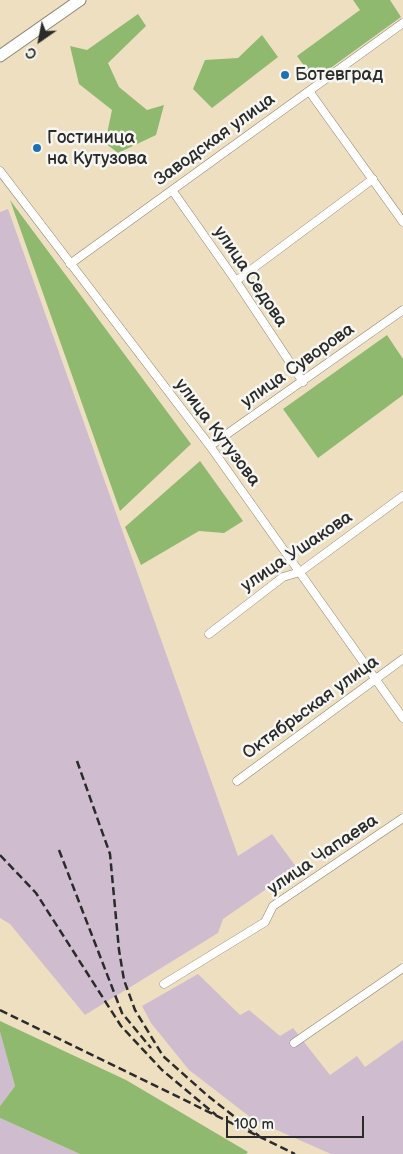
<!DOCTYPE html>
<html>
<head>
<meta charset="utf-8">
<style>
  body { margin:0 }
  #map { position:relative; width:403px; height:1154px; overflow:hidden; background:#eedfc1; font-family:"Balsamiq Sans",sans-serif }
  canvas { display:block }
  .north { position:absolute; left:15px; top:15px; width:50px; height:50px; -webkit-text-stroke:4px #f6f6f2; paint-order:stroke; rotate:213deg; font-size:14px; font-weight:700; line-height:20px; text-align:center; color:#2b2b2b }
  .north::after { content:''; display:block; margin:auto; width:18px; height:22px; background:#2b2b2b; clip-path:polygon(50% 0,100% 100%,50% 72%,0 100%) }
  .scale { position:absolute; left:226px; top:1116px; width:138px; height:22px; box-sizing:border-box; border:2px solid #2b2b2b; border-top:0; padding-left:6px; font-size:15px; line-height:18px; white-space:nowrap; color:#2b2b2b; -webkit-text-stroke:4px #f6f6f2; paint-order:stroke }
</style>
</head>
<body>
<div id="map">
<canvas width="403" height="1154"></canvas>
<div class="north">С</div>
<div class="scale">100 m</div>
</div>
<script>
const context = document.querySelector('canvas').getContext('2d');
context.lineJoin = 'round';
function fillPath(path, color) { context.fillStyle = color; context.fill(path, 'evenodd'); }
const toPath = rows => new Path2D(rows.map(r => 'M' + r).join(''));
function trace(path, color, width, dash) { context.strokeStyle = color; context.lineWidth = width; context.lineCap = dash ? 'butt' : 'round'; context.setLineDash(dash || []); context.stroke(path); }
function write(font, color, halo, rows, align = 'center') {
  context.font = font + ' "Balsamiq Sans",sans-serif'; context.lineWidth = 5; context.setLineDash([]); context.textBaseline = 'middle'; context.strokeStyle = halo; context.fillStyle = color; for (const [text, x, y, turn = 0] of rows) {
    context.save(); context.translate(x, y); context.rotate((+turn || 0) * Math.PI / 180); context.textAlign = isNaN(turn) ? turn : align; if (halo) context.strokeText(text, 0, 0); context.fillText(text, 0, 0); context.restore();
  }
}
const industrial = toPath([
  [8,209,238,856,272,834,297,868,223,919,218,933,85,1015,10,924,0,918,0,212],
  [198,974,240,1015,249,1010,280,1036,293,1028,330,1075,357,1056,365,1067,403,1040,403,1154,331,1154,254,1120,189,1070,151,1023,142,1006],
  [0,1032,15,1086,0,1106],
  [0,1118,80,1154,0,1154]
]);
const forest = toPath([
  [353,0,390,0,401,17,314,80,297,56,360,10],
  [138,14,146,26,108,63,119,87,147,110,164,105,156,135,118,153,105,143,112,110,79,84,70,46,87,50],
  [262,35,278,57,212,108,193,89,205,60,238,58],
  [10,200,191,444,120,511],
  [387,335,403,359,403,395,318,458,283,409],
  [200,461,243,521,224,533,199,531,141,565,125,527],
  [0,1021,126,1080,248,1152,246,1154,80,1154,0,1118,0,1106,15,1086,0,1032]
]);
const street = toPath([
  [309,91,403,222],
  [0,171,210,446,403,718],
  [172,190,236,281,303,382],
  [70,264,403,23],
  [236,281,373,179],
  [210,446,403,310],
  [209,634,283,577,300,572,403,496],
  [237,781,403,659],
  [164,984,265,922,273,906,403,818],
  [294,1043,403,968]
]);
const secondary = toPath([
  [0,56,80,0]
]);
const rail = toPath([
  [77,761,110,854,119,950,124,980,135,1010,163,1056,208,1096,259,1136],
  [59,850,122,1013,151,1048],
  [0,855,36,893,121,1026,162,1070,216,1115],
  [0,1010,295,1154]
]);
const markers = [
  [285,75,5,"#1f6fb2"],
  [37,148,5,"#1f6fb2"]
];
const poiNames = [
  ["Ботевград",295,75],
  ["Гостиница",47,138],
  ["на Кутузова",47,159]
];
const streetNames = [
  ["Заводская улица",215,140,-36],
  ["улица Седова",250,277,56],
  ["улица Суворова",298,366,-35],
  ["улица Кутузова",217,433,53],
  ["улица Ушакова",297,552,-34],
  ["Октябрьская улица",311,708,-36],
  ["улица Чапаева",323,855,-34]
];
fillPath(industrial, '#cfbdcf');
fillPath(forest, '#8fb96f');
trace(street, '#8c8576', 9);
trace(secondary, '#8c8576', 13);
trace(street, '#fff', 8);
trace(secondary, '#fff', 11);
trace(rail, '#2b2b2b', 2.5, [8, 4]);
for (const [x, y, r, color] of markers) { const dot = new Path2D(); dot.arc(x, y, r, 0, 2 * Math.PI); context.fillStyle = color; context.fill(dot); trace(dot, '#f6f6f2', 2); }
write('18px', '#2b2b2b', '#f6f6f2', poiNames, 'left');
write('18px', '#2b2b2b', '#f6f6f2', streetNames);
</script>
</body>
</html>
